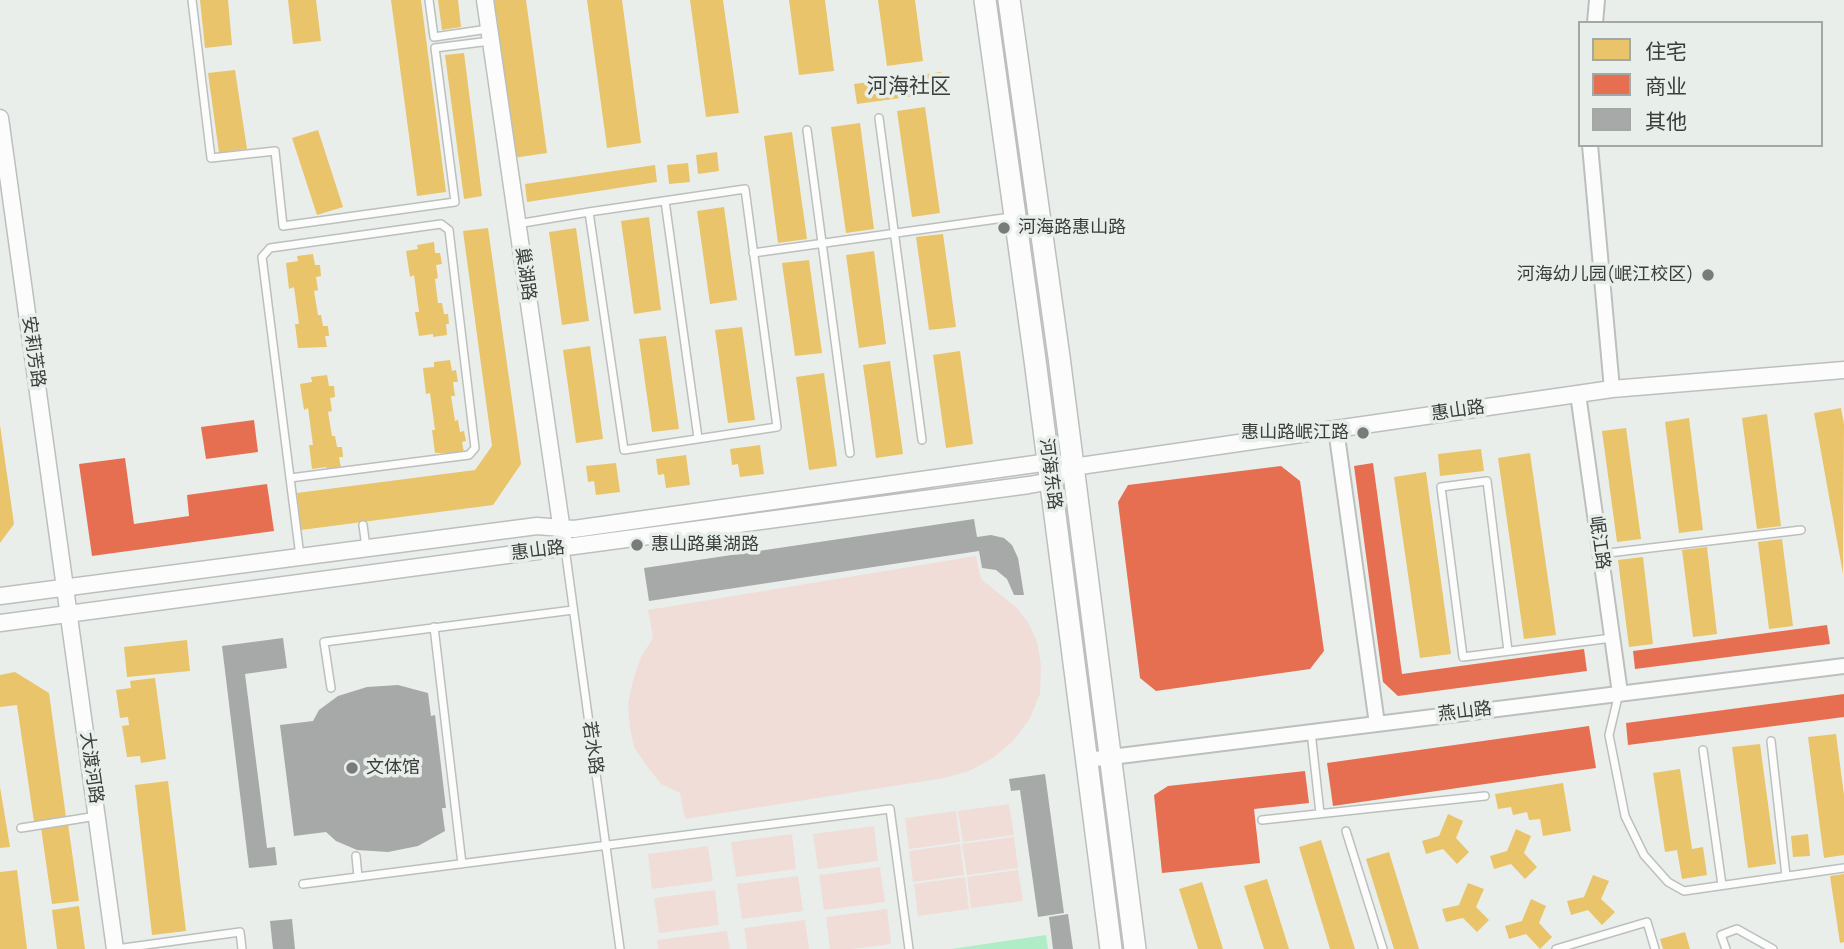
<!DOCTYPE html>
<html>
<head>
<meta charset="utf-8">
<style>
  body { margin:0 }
  #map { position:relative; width:1844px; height:949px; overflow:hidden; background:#e9eeeb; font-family:Manrope,"Noto Sans SC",sans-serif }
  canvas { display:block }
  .legend { position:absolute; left:1578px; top:21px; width:245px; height:126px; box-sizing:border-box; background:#e8efea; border:2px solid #a2a8a4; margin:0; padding:9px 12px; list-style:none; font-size:21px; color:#3a3d3b }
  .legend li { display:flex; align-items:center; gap:14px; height:35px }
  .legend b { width:35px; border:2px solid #a2a8a4 }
</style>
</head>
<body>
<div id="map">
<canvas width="1844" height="949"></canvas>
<ul class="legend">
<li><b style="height:19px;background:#e9c46a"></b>住宅</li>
<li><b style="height:19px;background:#e76f51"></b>商业</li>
<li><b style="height:19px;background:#a6a9a7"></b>其他</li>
</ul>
</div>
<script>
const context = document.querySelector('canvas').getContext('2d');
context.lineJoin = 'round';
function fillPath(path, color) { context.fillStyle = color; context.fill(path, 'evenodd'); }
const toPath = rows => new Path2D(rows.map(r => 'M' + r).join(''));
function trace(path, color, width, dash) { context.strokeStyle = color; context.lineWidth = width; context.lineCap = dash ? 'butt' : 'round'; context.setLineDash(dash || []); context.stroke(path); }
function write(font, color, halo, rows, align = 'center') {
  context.font = font + ' Manrope,"Noto Sans SC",sans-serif'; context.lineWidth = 7; context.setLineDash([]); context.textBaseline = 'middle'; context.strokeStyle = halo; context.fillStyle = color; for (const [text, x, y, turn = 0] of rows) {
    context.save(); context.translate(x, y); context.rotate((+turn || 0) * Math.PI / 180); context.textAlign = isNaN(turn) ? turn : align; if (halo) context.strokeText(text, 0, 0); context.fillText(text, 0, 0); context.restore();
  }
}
const green = toPath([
  [976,556,981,579,1017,608,1029,624,1037,642,1041,665,1040,694,1029,720,1013,741,993,758,969,771,944,778,685,819,680,793,661,784,646,765,634,747,630,728,628,704,633,680,641,657,653,638,648,610],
  [1009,804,1014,835,963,842,958,811],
  [956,811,960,842,909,849,905,818],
  [874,826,878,861,818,869,813,834],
  [792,834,796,869,736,877,731,842],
  [1014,837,1018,868,967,875,962,844],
  [960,844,964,875,913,882,909,851],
  [708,846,713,881,652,889,648,854],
  [880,867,885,902,824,910,819,875],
  [1018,870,1023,901,971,908,967,877],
  [798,876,803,911,742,919,737,884],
  [965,877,969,909,918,916,914,884],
  [715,890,719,925,659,933,654,898],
  [887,909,891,944,851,949,830,949,826,917],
  [805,920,809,949,747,949,744,928],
  [727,931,730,949,658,949,657,940]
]);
const water = toPath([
  [1046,935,1048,949,951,949]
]);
const homes = toPath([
  [200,0,228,0,232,45,205,48],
  [288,0,316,0,321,41,293,44],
  [391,0,421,0,446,192,417,196],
  [438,0,458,0,461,27,442,30],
  [491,0,526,0,547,153,513,158],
  [587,0,622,0,641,143,607,148],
  [690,0,723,0,739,113,706,117],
  [789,0,825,0,834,71,799,75],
  [878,0,915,0,923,61,887,66],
  [464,53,482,196,464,199,445,55],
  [235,70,247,149,219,153,208,73],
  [941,72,944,92,857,104,854,84],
  [925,107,940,213,912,217,897,111],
  [860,123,874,229,846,233,831,127],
  [318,130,343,207,317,215,292,138],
  [792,132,807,239,778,243,764,136],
  [717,152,719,171,698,174,696,155],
  [688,163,690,182,669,184,667,165],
  [655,165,657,182,527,202,525,184],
  [724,207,737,300,710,304,697,211],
  [649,217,661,310,634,314,621,221],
  [488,228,521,464,493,505,301,530,297,493,475,470,492,446,463,231],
  [576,228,589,321,562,325,549,232],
  [943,234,956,327,929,330,916,237],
  [434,242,435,253,440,253,442,264,436,265,438,278,435,279,438,303,442,303,444,314,448,314,449,324,446,324,447,335,433,337,433,334,419,336,415,312,419,312,414,275,410,277,406,251,418,249,417,245],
  [874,251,886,344,859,348,846,255],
  [313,254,315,265,320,265,321,276,316,277,318,290,314,291,318,315,321,315,323,326,328,326,329,336,325,336,327,347,298,348,295,324,299,324,294,287,289,289,286,263,298,261,297,256],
  [809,260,822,353,795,356,782,263],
  [742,327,755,420,728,423,715,330],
  [666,336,679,429,652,432,639,339],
  [590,346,603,439,576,443,563,350],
  [960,351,973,444,946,448,933,355],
  [450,360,452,371,456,370,458,382,453,382,455,396,451,396,455,421,458,420,460,432,464,431,466,441,462,442,464,453,435,453,432,430,435,430,430,393,426,394,423,368,434,367,434,362],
  [890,361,903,454,876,458,863,365],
  [824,373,837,466,809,470,796,377],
  [327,375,329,386,334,386,335,397,330,398,332,411,328,412,332,436,335,436,337,447,342,447,343,457,339,457,341,468,327,470,326,467,312,469,309,445,313,445,308,408,304,410,300,384,312,382,311,377],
  [1841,408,1844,424,1843,574,1814,413],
  [1767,414,1781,526,1757,529,1742,418],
  [1689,418,1703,530,1679,533,1665,422],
  [0,425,14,524,0,543],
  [1626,428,1641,539,1617,542,1602,431],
  [760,445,764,474,740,477,738,464,732,465,730,449],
  [1481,449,1484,471,1440,476,1438,454],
  [1530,453,1556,635,1524,639,1498,458],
  [686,455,690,485,666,488,664,474,658,475,656,459],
  [616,463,620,492,596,495,594,481,588,482,586,466],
  [1426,472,1451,654,1420,658,1394,477],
  [1782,539,1793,626,1769,629,1758,542],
  [1707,547,1717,634,1693,637,1682,550],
  [1643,557,1653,644,1629,647,1618,560],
  [187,640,190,671,127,677,124,647],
  [15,672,49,693,66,817,34,822,17,705,0,707,0,675],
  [155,678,166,759,141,763,140,756,127,757,122,726,129,725,128,717,120,718,116,690,131,688,130,681],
  [1836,734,1844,795,1844,855,1824,858,1808,737],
  [1760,744,1776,864,1748,868,1732,747],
  [1680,769,1692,849,1703,847,1707,875,1682,879,1677,850,1665,852,1653,773],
  [168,781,186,931,152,935,135,785],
  [1563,783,1571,831,1543,836,1540,819,1529,820,1527,812,1513,815,1511,807,1498,809,1495,794],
  [0,787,10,847,0,848],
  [1448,814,1463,821,1456,838,1469,852,1457,864,1443,849,1426,854,1422,841,1439,836],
  [68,824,79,901,52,904,41,828],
  [1516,829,1531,836,1524,853,1537,867,1525,879,1511,864,1494,869,1490,856,1507,851],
  [1808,834,1810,856,1793,857,1791,836],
  [1321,840,1355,949,1330,949,1299,847],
  [1389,852,1419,949,1394,949,1366,859],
  [17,870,27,949,0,949,0,872],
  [1844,874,1844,942,1840,943,1830,876],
  [1593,875,1609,881,1601,899,1615,912,1602,925,1588,910,1571,915,1567,901,1584,897],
  [1267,879,1289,949,1264,949,1244,886],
  [1202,882,1223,949,1198,949,1179,889],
  [1468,883,1484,889,1476,907,1489,920,1477,932,1463,918,1446,922,1442,909,1459,905],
  [1531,899,1546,906,1539,923,1552,937,1540,949,1526,934,1509,939,1505,926,1522,921],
  [79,906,85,949,57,949,52,910],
  [1685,932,1690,949,1663,949,1660,939]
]);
const shops = toPath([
  [254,420,258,452,206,459,201,427],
  [125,458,134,524,189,516,187,495,267,484,274,531,92,556,79,464],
  [1373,463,1402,674,1584,649,1587,671,1398,696,1383,682,1354,466],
  [1281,466,1300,481,1324,651,1310,669,1156,691,1140,678,1118,502,1128,485],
  [1827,625,1830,644,1635,669,1633,651],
  [1844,694,1844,717,1628,745,1626,723],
  [1589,726,1596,768,1333,806,1327,763],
  [1305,771,1309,803,1254,809,1260,863,1162,873,1154,795,1168,786]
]);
const building = toPath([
  [974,519,977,537,991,535,1004,538,1012,545,1018,558,1024,595,1014,595,1007,579,996,570,982,568,979,551,649,601,644,568],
  [283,638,287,668,245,674,267,848,275,847,277,865,249,868,222,646],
  [398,685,428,693,431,716,435,715,446,808,442,808,445,831,418,846,388,852,357,850,336,841,326,832,294,836,280,725,313,721,319,710,338,696,367,687],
  [1045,774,1064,913,1038,917,1020,790,1011,791,1009,779],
  [1068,914,1073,949,1053,949,1049,917],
  [292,919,295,949,273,949,270,921]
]);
const service = toPath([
  [192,0,211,158,275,151,283,226,455,202,435,48,490,41],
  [429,0,434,37,488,29],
  [879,118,922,440],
  [807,130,850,453],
  [745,189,777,427,624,450,589,212,745,189],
  [665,201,698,438],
  [517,224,589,212],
  [753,253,1011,217],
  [290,478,469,455,475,448,449,230,441,224,270,248,262,257,290,478,300,556],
  [363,525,366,547],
  [565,548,620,949],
  [1600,554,1801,530],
  [434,627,462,864],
  [1508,651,1487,481,1441,487,1463,657,1612,638],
  [331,688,324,642,573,610],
  [1619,693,1609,735,1625,816,1644,855,1668,882,1684,891,1844,868],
  [1311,732,1320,813],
  [1771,741,1786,876],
  [1703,750,1722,885],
  [1262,820,1485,796],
  [21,828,97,816],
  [1346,831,1383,949],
  [356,856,358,877],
  [303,884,890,809,909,949],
  [116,949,240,932,242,949],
  [1556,949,1647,922,1655,949],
  [1726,949,1721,935,1737,929,1773,949]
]);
const minor = toPath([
  [1595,23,1597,0],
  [1590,145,1612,389],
  [1578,394,1620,693],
  [1336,429,1377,724],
  [1087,760,1844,666]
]);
const tertiary = toPath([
  [485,0,563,538],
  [0,118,115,949],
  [0,596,537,526,574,529,1049,462,1073,467,1612,389,1844,370],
  [0,623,1029,485,1051,481,1059,476]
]);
const primary = toPath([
  [985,0,1035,360,1111,949],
  [1009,0,1059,357,1135,949]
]);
const markers = [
  [1004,228,7,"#777b79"],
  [1708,275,7,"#777b79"],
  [1363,433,7,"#777b79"],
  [637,545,7,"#777b79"],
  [352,768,7,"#777b79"]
];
const poiNames = [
  ["河海路惠山路",1018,228],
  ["河海幼儿园(岷江校区)",1694,275,"right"],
  ["惠山路岷江路",1349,433,"right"],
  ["惠山路巢湖路",651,545],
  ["文体馆",366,768]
];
const streetNames = [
  ["巢湖路",525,274,82],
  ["安莉芳路",33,352,82],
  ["惠山路",1458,411,-8],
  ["河海东路",1050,474,83],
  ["岷江路",1599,543,82],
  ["惠山路",538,551,-7],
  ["燕山路",1465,712,-7],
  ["若水路",592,748,82],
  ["大渡河路",91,768,82]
];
const quarterNames = [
  ["河海社区",909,87]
];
fillPath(green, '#f0ddd8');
fillPath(water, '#afedc6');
fillPath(homes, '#e9c46a');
fillPath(shops, '#e76f51');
fillPath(building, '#a6a9a7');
trace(service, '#bcc0bd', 10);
trace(minor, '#bcc0bd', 18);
trace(tertiary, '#bcc0bd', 19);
trace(primary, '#bcc0bd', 24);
trace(service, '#fcfcfc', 7);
trace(minor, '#fcfcfc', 14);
trace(tertiary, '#fcfcfc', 16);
trace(primary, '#fcfcfc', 21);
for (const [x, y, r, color] of markers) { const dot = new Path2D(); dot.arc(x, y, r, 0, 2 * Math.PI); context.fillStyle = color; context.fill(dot); trace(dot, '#e8efea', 2.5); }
write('18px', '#3a3d3b', '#e8efea', poiNames, 'left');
write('18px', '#3a3d3b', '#e8efea', streetNames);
write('21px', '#3a3d3b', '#e8efea', quarterNames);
</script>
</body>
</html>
